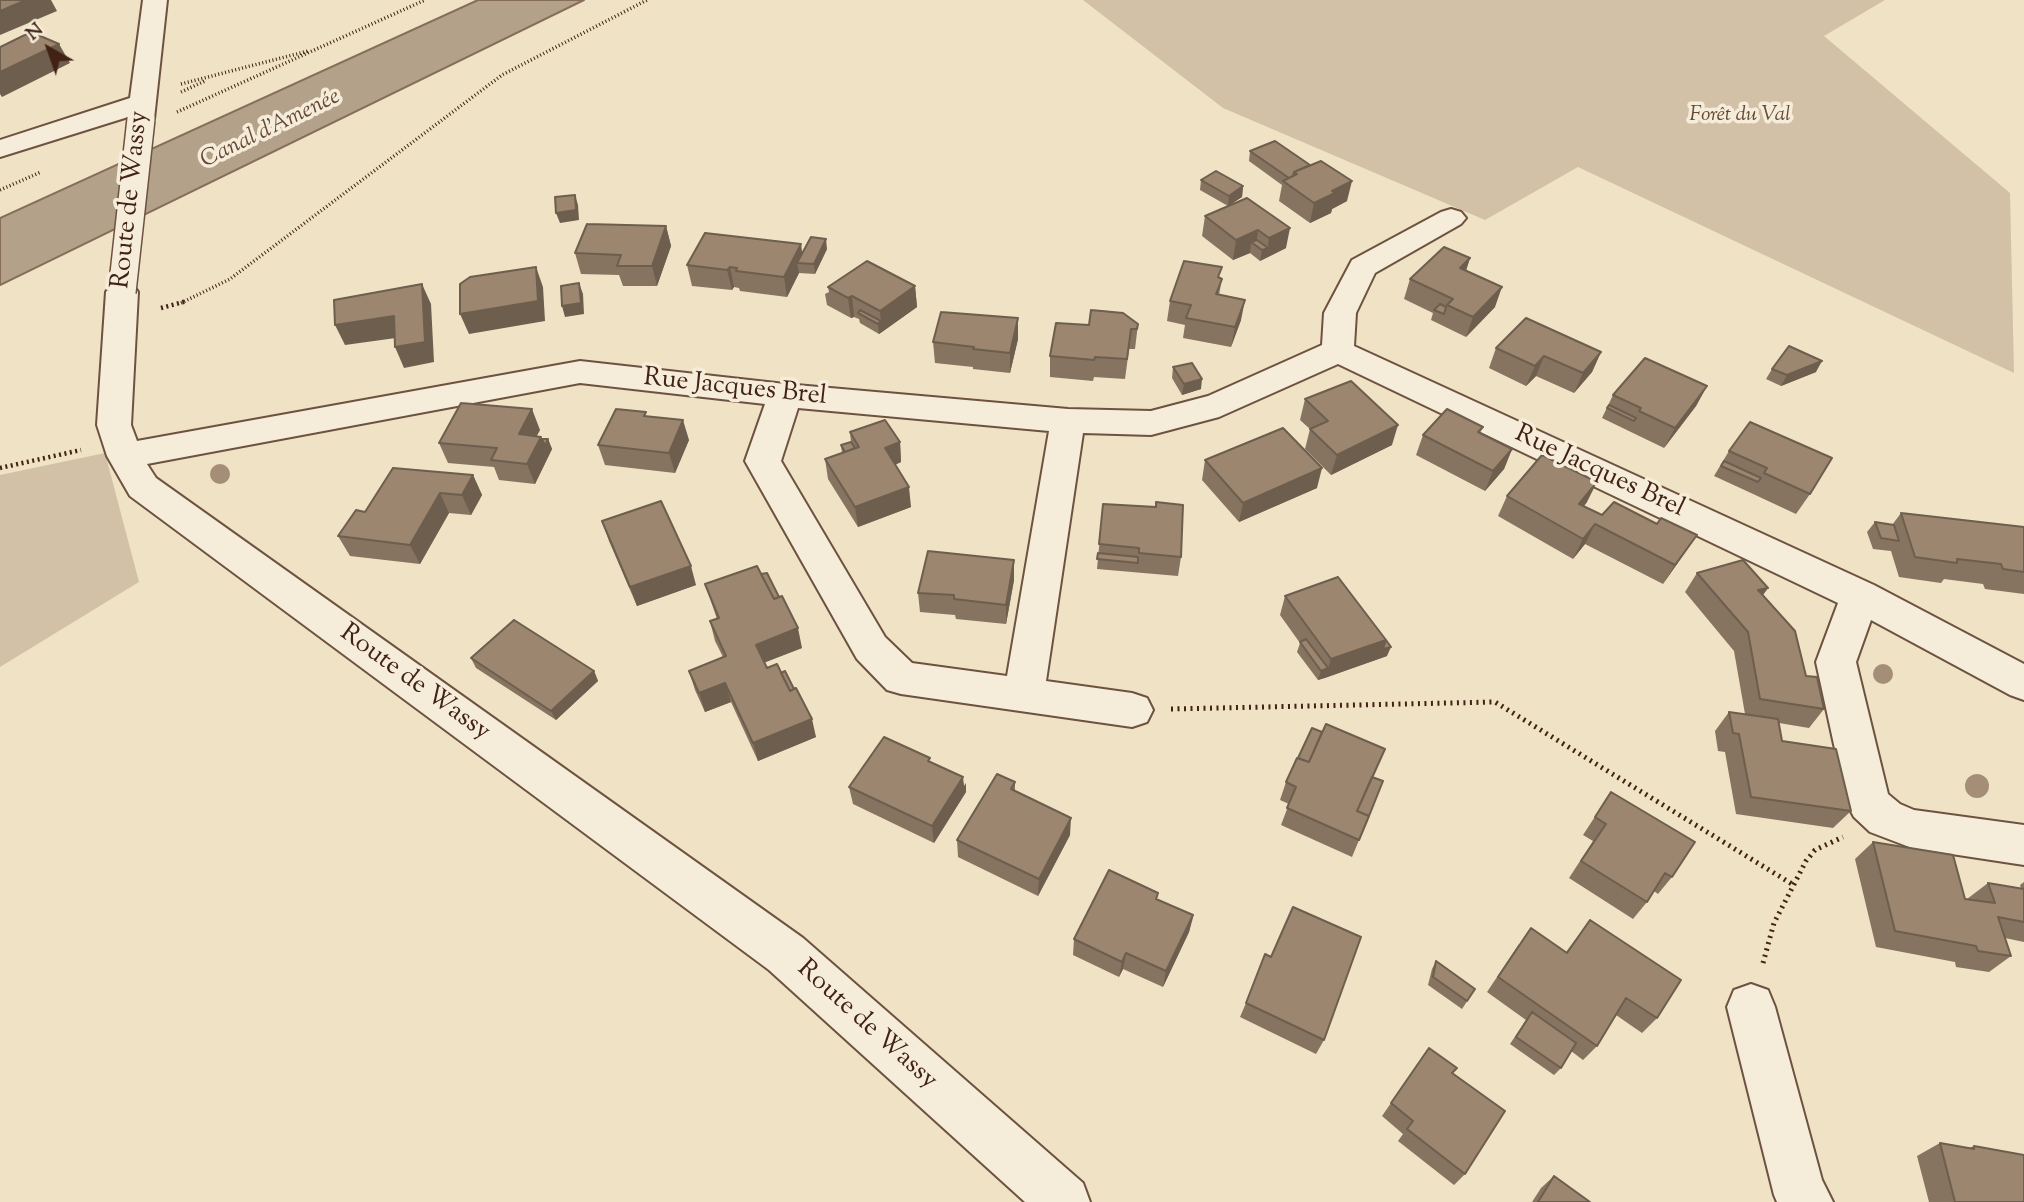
<!DOCTYPE html>
<html>
<head>
<meta charset="utf-8">
<style>
  body { margin:0 }
  #map { position:relative; width:2024px; height:1202px; overflow:hidden; background:#efe2c5; font-family:"Sorts Mill Goudy",serif }
  canvas { display:block }
  .north { position:absolute; left:14px; top:14px; width:70px; height:70px; -webkit-text-stroke:5px #f5ecd9; paint-order:stroke; rotate:320deg; font-size:19px; font-weight:700; line-height:28px; text-align:center; color:#422214 }
  .north::after { content:''; display:block; margin:auto; width:24px; height:32px; background:#422214; clip-path:polygon(50% 0,100% 100%,50% 72%,0 100%) }
</style>
</head>
<body>
<div id="map">
<canvas width="2024" height="1202"></canvas>
<div class="north">N</div>
</div>
<script>
const context = document.querySelector('canvas').getContext('2d');
context.lineJoin = 'round';
function fillPath(path, color) { context.fillStyle = color; context.fill(path, 'evenodd'); }
const toPath = rows => new Path2D(rows.map(r => 'M' + r).join(''));
function trace(path, color, width, dash) { context.strokeStyle = color; context.lineWidth = width; context.lineCap = dash ? 'butt' : 'round'; context.setLineDash(dash || []); context.stroke(path); }
function write(font, color, halo, rows, align = 'center') {
  context.font = font + ' "Sorts Mill Goudy",serif'; context.lineWidth = 7; context.setLineDash([]); context.textBaseline = 'middle'; context.strokeStyle = halo; context.fillStyle = color; for (const [text, x, y, turn = 0] of rows) {
    context.save(); context.translate(x, y); context.rotate((+turn || 0) * Math.PI / 180); context.textAlign = isNaN(turn) ? turn : align; if (halo) context.strokeText(text, 0, 0); context.fillText(text, 0, 0); context.restore();
  }
}
const green = toPath([
  [1083,0,1885,0,1824,36,2010,193,2014,373,1578,167,1485,220,1223,108],
  [105,453,139,582,0,667,0,475]
]);
const water = toPath([
  [478,0,584,0,0,285,0,218,478,0]
]);
const pathFar2 = toPath([
  [181,84,308,51],
  [181,92,205,81],
  [177,112,425,0],
  [0,190,41,172],
  [181,303,230,279,502,75,647,0]
]);
const pathFar1 = toPath([
  [161,308,187,301],
  [0,468,81,450]
]);
const path = toPath([
  [1171,709,1495,702,1792,884],
  [1763,963,1774,923,1806,861,1815,850,1843,837]
]);
const minor = toPath([
  [143,0,167,0,154,119,151,125,141,127,131,125,128,117,0,157,0,140,130,98,143,0],
  [1451,209,1461,212,1466,218,1461,224,1375,273,1356,313,1354,346,1874,585,2024,664,2024,700,2010,695,1871,620,1856,662,1888,794,1900,804,1914,810,2024,825,2024,865,1912,848,1870,832,1854,817,1847,804,1816,662,1838,603,1338,364,1219,417,1151,435,1083,433,1046,681,1132,693,1147,698,1153,710,1147,722,1132,727,901,694,887,690,857,659,745,461,765,404,580,383,147,464,156,478,803,938,1083,1183,1090,1202,1025,1202,769,970,130,496,107,456,97,425,106,292,111,285,122,282,133,285,138,292,131,425,137,441,580,361,785,384,1068,409,1151,411,1208,396,1322,345,1324,313,1352,260,1441,212,1451,209],
  [798,408,1049,431,1007,676,912,663,885,637,781,461,798,408],
  [1751,984,1768,990,1775,1007,1822,1180,1833,1202,1777,1202,1774,1195,1727,1007,1734,990,1751,984]
]);
const minorBridge = toPath([
  [122,292,141,119]
]);
const trees = [
  [220,474,10],
  [1883,674,10],
  [1977,786,12]
];
const wall = toPath([
  [1275,141,1347,201,1332,209,1331,213,1310,223,1279,201,1282,185,1249,161,1250,151],
  [1201,180,1243,186,1242,197,1228,206,1200,190],
  [1247,198,1286,248,1260,261,1250,253,1233,260,1202,236,1205,216],
  [666,226,671,246,657,286,623,286,619,275,581,274,575,253],
  [801,244,802,254,827,249,815,274,799,273,787,297,740,291,739,288,734,287,732,290,692,286,687,265],
  [1470,258,1466,271,1495,307,1466,337,1431,320,1433,313,1404,299,1410,279],
  [1220,278,1222,279,1219,295,1241,320,1231,347,1183,338,1185,325,1167,321,1170,301],
  [915,286,917,307,879,334,860,323,859,319,854,317,851,318,827,305,825,294,829,292,828,287],
  [1138,324,1135,349,1129,349,1125,379,1094,377,1093,381,1050,377,1050,356,1089,325],
  [1018,339,1010,373,973,369,973,367,935,363,933,342],
  [1496,348,1601,352,1592,372,1574,393,1536,376,1526,386,1489,368],
  [1173,367,1201,389,1182,395,1172,378],
  [1772,369,1816,372,1781,386,1766,379],
  [1707,386,1696,406,1664,448,1602,418,1613,395],
  [1305,399,1392,445,1331,475,1305,449,1310,429,1300,420],
  [648,416,689,440,675,473,605,465,598,445],
  [1750,422,1810,494,1796,514,1751,493,1752,492,1751,493,1714,476,1729,451],
  [1483,427,1480,433,1512,449,1504,469,1485,491,1416,455,1423,435],
  [540,430,536,436,541,437,542,439,548,439,552,449,535,484,499,480,494,467,448,463,439,443],
  [850,432,900,442,901,462,895,465,911,507,858,527,828,479,825,459,842,453,841,445,851,442],
  [1205,460,1317,488,1239,522,1202,480],
  [473,475,482,495,471,515,449,513,420,564,350,556,338,536,365,512],
  [1507,496,1587,502,1584,506,1602,515,1657,524,1697,535,1684,554,1663,584,1585,544,1573,559,1498,516],
  [1103,504,1181,557,1178,576,1097,569],
  [1901,513,2024,527,2024,594,1985,589,1983,584,1944,579,1941,583,1899,577,1891,551,1873,549,1867,532,1875,522,1892,525],
  [602,521,696,585,637,606,609,541],
  [1014,560,1014,580,1006,624,956,619,955,615,920,612,918,593],
  [1697,573,1768,588,1763,595,1824,709,1809,728,1779,723,1782,741,1851,811,1833,828,1736,814,1725,752,1718,751,1715,731,1729,712,1745,714,1734,651,1685,592],
  [705,584,802,648,764,662,767,668,781,673,816,737,758,761,731,702,705,712,695,690,689,671,723,657,715,641,710,621,717,619],
  [1285,596,1387,656,1318,680,1297,652,1300,643,1280,615],
  [471,658,594,671,598,681,556,720,476,668],
  [1322,732,1385,749,1373,777,1369,816,1352,857,1281,825,1289,804,1280,800,1286,782,1298,758],
  [963,782,966,792,934,843,853,804,849,787],
  [1015,782,1015,791,1070,835,1038,896,958,857,957,840],
  [1611,792,1672,877,1658,894,1654,891,1647,902,1633,919,1569,878,1593,841,1583,835],
  [1873,842,1965,899,1967,899,1988,883,2021,888,2020,885,2024,882,2024,942,2005,938,2011,956,1989,972,1956,967,1955,962,1876,947,1855,859],
  [1157,899,1193,918,1189,932,1163,987,1123,969,1119,977,1073,955,1074,939],
  [1590,920,1657,1018,1642,1033,1616,1015,1597,1046,1583,1060,1571,1051,1561,1068,1554,1075,1510,1044,1526,1020,1487,992,1519,944,1566,952],
  [1271,957,1324,1040,1316,1054,1240,1017,1246,1003],
  [1436,961,1475,989,1462,1009,1428,985,1432,969],
  [1429,1048,1453,1073,1465,1174,1454,1185,1398,1141,1403,1134,1382,1116],
  [1940,1143,1969,1148,1974,1146,2024,1202,1929,1202,1917,1156],
  [1554,1176,1590,1202,1532,1202,1541,1188]
]);
const shadedWall = toPath([
  [26,0,51,0,57,11,0,35,0,11],
  [59,44,70,63,2,97,0,94,0,72],
  [1352,181,1347,201,1332,209,1331,213,1310,223,1314,203,1332,191],
  [1243,186,1242,197,1228,206,1229,196],
  [575,195,578,205,579,220,560,223,556,213],
  [666,226,671,246,657,286,652,266],
  [1290,228,1286,248,1260,261,1262,250,1268,248,1269,238],
  [1258,230,1256,246,1251,242,1250,253,1233,260,1236,240],
  [826,239,827,249,815,274,814,264],
  [801,244,803,263,797,263,799,273,787,297,784,277],
  [1470,258,1463,279,1460,268],
  [536,267,543,287,545,321,469,334,460,314],
  [730,267,734,287,732,290,727,270],
  [579,283,583,294,584,314,565,317,562,306],
  [422,284,431,304,434,362,404,368,395,347],
  [915,286,917,307,882,332,880,311],
  [1502,287,1495,307,1466,337,1473,317],
  [852,296,854,317,851,318,848,298],
  [1245,300,1241,320,1231,347,1235,327],
  [394,316,403,337,345,345,335,325],
  [1018,318,1018,339,1010,373,1010,353],
  [881,321,882,332,879,334,878,324],
  [1601,352,1592,372,1574,393,1583,373],
  [1544,356,1536,376,1526,386,1535,366],
  [1822,361,1816,372,1781,386,1787,375],
  [1202,379,1201,389,1182,395,1184,384],
  [1707,386,1696,406,1664,448,1675,428],
  [532,409,540,430,532,445,519,434],
  [683,420,689,440,675,473,669,453],
  [1398,425,1392,445,1331,475,1337,455],
  [541,437,545,446,548,439,552,449,535,484,527,464],
  [900,442,901,462,887,468,885,448],
  [1512,449,1504,469,1485,491,1493,471],
  [1322,468,1317,488,1239,522,1243,503],
  [473,475,482,495,471,515,462,495],
  [1597,482,1587,502,1570,524,1579,504],
  [909,487,911,507,858,527,855,507],
  [440,493,449,513,420,564,410,545],
  [1595,524,1585,544,1573,559,1583,539],
  [1697,535,1684,554,1663,584,1675,565],
  [1014,560,1014,580,1006,624,1006,605],
  [691,566,696,585,637,606,630,587],
  [1768,588,1754,607,1758,590],
  [798,628,802,648,761,664,756,645],
  [1386,640,1391,647,1387,656,1325,678,1331,659],
  [1328,668,1325,678,1318,680,1321,671],
  [594,671,598,681,556,720,551,711],
  [725,683,731,702,705,712,699,693],
  [812,719,816,737,758,761,753,743],
  [963,777,964,786,966,783,966,792,934,843,932,826],
  [1071,818,1070,835,1038,896,1039,879],
  [1193,915,1189,932,1163,987,1166,971],
  [1126,953,1123,969,1119,977,1122,962]
]);
const building = toPath([
  [0,0,26,0,0,11,0,0],
  [31,32,59,44,0,72,0,47,31,32],
  [1275,141,1310,165,1294,172,1293,176,1289,178,1250,151,1275,141],
  [1321,161,1352,181,1332,191,1335,193,1314,203,1283,181,1297,174,1294,172,1321,161],
  [1216,171,1243,186,1229,196,1201,180,1216,171],
  [575,195,576,210,556,213,555,197,575,195],
  [1247,198,1290,228,1269,238,1258,230,1236,240,1205,216,1247,198],
  [587,224,666,226,652,266,617,266,621,255,575,253,587,224],
  [705,233,801,244,784,277,736,271,737,268,730,267,727,270,687,265,705,233],
  [811,237,826,239,814,264,797,263,811,237],
  [1257,240,1268,248,1262,250,1251,242,1257,240],
  [1444,247,1470,258,1460,268,1502,287,1473,317,1447,305,1453,299,1410,279,1444,247],
  [867,261,915,286,880,311,852,296,848,298,828,287,867,261],
  [1184,261,1222,267,1218,277,1222,279,1216,294,1245,300,1235,327,1186,318,1191,305,1170,301,1184,261],
  [536,267,538,301,460,314,460,284,470,277,536,267],
  [579,283,581,303,562,306,561,286,579,283],
  [422,284,425,342,395,347,394,316,335,325,334,300,422,284],
  [1440,304,1446,307,1444,314,1434,310,1440,304],
  [860,310,881,321,878,324,858,313,860,310],
  [1091,310,1123,313,1138,324,1137,329,1131,329,1127,359,1095,357,1094,360,1050,356,1056,323,1089,325,1091,310],
  [941,312,1018,318,1010,353,973,349,974,347,933,342,941,312],
  [1526,318,1601,352,1583,373,1544,356,1535,366,1496,348,1526,318],
  [1789,346,1822,361,1787,375,1772,369,1789,346],
  [1645,358,1707,386,1675,428,1639,411,1641,408,1613,395,1645,358],
  [1192,363,1202,379,1184,384,1173,367,1192,363],
  [1351,381,1398,425,1337,455,1310,429,1328,421,1305,399,1351,381],
  [461,403,532,409,519,434,541,437,527,464,491,460,497,448,439,443,461,403],
  [1609,405,1636,418,1634,421,1607,408,1609,405],
  [616,409,646,412,644,416,683,420,669,453,598,445,616,409],
  [1447,409,1483,427,1478,432,1512,449,1493,471,1423,435,1447,409],
  [885,420,900,442,885,448,909,487,855,507,825,459,859,447,850,432,885,420],
  [1750,422,1832,458,1810,494,1764,473,1767,468,1729,451,1750,422],
  [1283,428,1322,468,1243,503,1205,460,1283,428],
  [542,439,548,439,545,446,542,439],
  [851,442,855,448,845,452,841,445,851,442],
  [1542,455,1597,482,1579,504,1602,515,1614,502,1657,524,1661,518,1697,535,1675,565,1595,524,1583,539,1507,496,1542,455],
  [1724,461,1761,478,1758,482,1721,466,1724,461],
  [393,468,473,475,462,495,440,493,410,545,338,536,356,510,365,512,393,468],
  [661,501,691,566,630,587,602,521,661,501],
  [1156,502,1183,505,1181,557,1139,553,1139,548,1099,544,1103,504,1156,507,1156,502],
  [1901,513,2024,527,2024,572,2003,569,2001,564,1957,559,1957,563,1915,557,1901,513],
  [1875,522,1894,525,1899,541,1881,538,1875,522],
  [928,551,1014,560,1006,605,954,599,954,595,918,593,928,551],
  [1098,553,1138,557,1138,563,1097,559,1098,553],
  [1743,560,1768,588,1758,590,1795,631,1806,676,1817,677,1824,709,1760,699,1748,632,1697,573,1743,560],
  [757,566,774,599,782,596,798,628,756,645,767,668,777,664,790,691,796,688,812,719,753,743,725,683,699,693,689,671,726,656,710,621,719,618,705,584,757,566],
  [767,573,779,597,774,599,761,574,767,573],
  [1338,577,1386,640,1331,659,1285,596,1338,577],
  [514,620,594,671,551,711,471,658,514,620],
  [1306,639,1328,668,1321,671,1300,642,1306,639],
  [1386,640,1391,647,1383,649,1386,640],
  [785,671,794,689,790,691,781,673,785,671],
  [1729,712,1778,719,1782,741,1836,749,1851,811,1751,797,1739,734,1733,733,1729,712],
  [1326,724,1385,749,1357,811,1369,816,1359,840,1287,808,1296,787,1286,782,1297,758,1309,762,1326,724],
  [1312,728,1322,732,1309,762,1298,758,1312,728],
  [884,737,930,758,928,761,963,777,932,826,849,787,884,737],
  [997,774,1015,782,1011,789,1071,818,1039,879,957,840,997,774],
  [1372,777,1383,781,1369,816,1357,811,1372,777],
  [1611,792,1695,842,1672,877,1665,873,1647,902,1581,861,1606,824,1595,817,1611,792],
  [1873,842,1953,855,1965,899,1995,903,1988,883,2024,889,2024,922,1998,917,2011,956,1978,951,1976,946,1895,931,1873,842],
  [1109,870,1158,893,1156,899,1193,915,1166,971,1126,953,1122,962,1074,939,1109,870],
  [1293,907,1361,937,1324,1040,1246,1003,1265,954,1271,957,1293,907],
  [1590,920,1681,980,1657,1018,1626,998,1597,1046,1498,977,1531,928,1567,953,1590,920],
  [1436,961,1475,989,1467,1001,1433,977,1436,961],
  [1532,1012,1576,1043,1561,1068,1516,1037,1532,1012],
  [1429,1048,1457,1068,1452,1073,1505,1111,1465,1174,1407,1129,1413,1121,1391,1103,1429,1048],
  [1940,1143,1974,1149,1974,1146,2024,1155,2024,1202,1955,1202,1940,1143],
  [1554,1176,1590,1202,1538,1202,1554,1176]
]);
const farParknames = [
  ["Forêt du Val",1740,116]
];
const farWaternames = [
  ["Canal d'Amenée",271,130,-26]
];
const streetNames = [
  ["Route de Wassy",132,200,-84],
  ["Rue Jacques Brel",735,389,6],
  ["Rue Jacques Brel",1599,473,25],
  ["Route de Wassy",414,684,36],
  ["Route de Wassy",866,1026,42]
];
fillPath(green, '#d2c1a7');
fillPath(water, '#b4a189');
trace(water, '#866e5a', 2);
trace(minor, '#6d5240', 4);
trace(pathFar2, '#422214', 3.5, [1, 2.5]);
trace(pathFar1, '#422214', 4.5, [2, 3.5]);
trace(path, '#422214', 5, [2, 4.5]);
fillPath(minor, '#f5ecd9');
trace(minorBridge, '#6d5240', 30, []);
trace(minorBridge, '#f5ecd9', 27);
context.fillStyle = '#a48e78';
for (const [x, y, r] of trees) { context.beginPath(); context.arc(x, y, r, 0, 2 * Math.PI); context.fill(); }
fillPath(wall, '#867360');
fillPath(shadedWall, '#6d5e4e');
fillPath(building, '#9c8670');
trace(building, '#6d5e4e', 2);
write('italic 21px', '#664a39', '#f5ecd9', farParknames);
write('italic 23px', '#644837', '#f5ecd9', farWaternames);
write('26px', '#422214', '#f5ecd9', streetNames);
</script>
</body>
</html>
